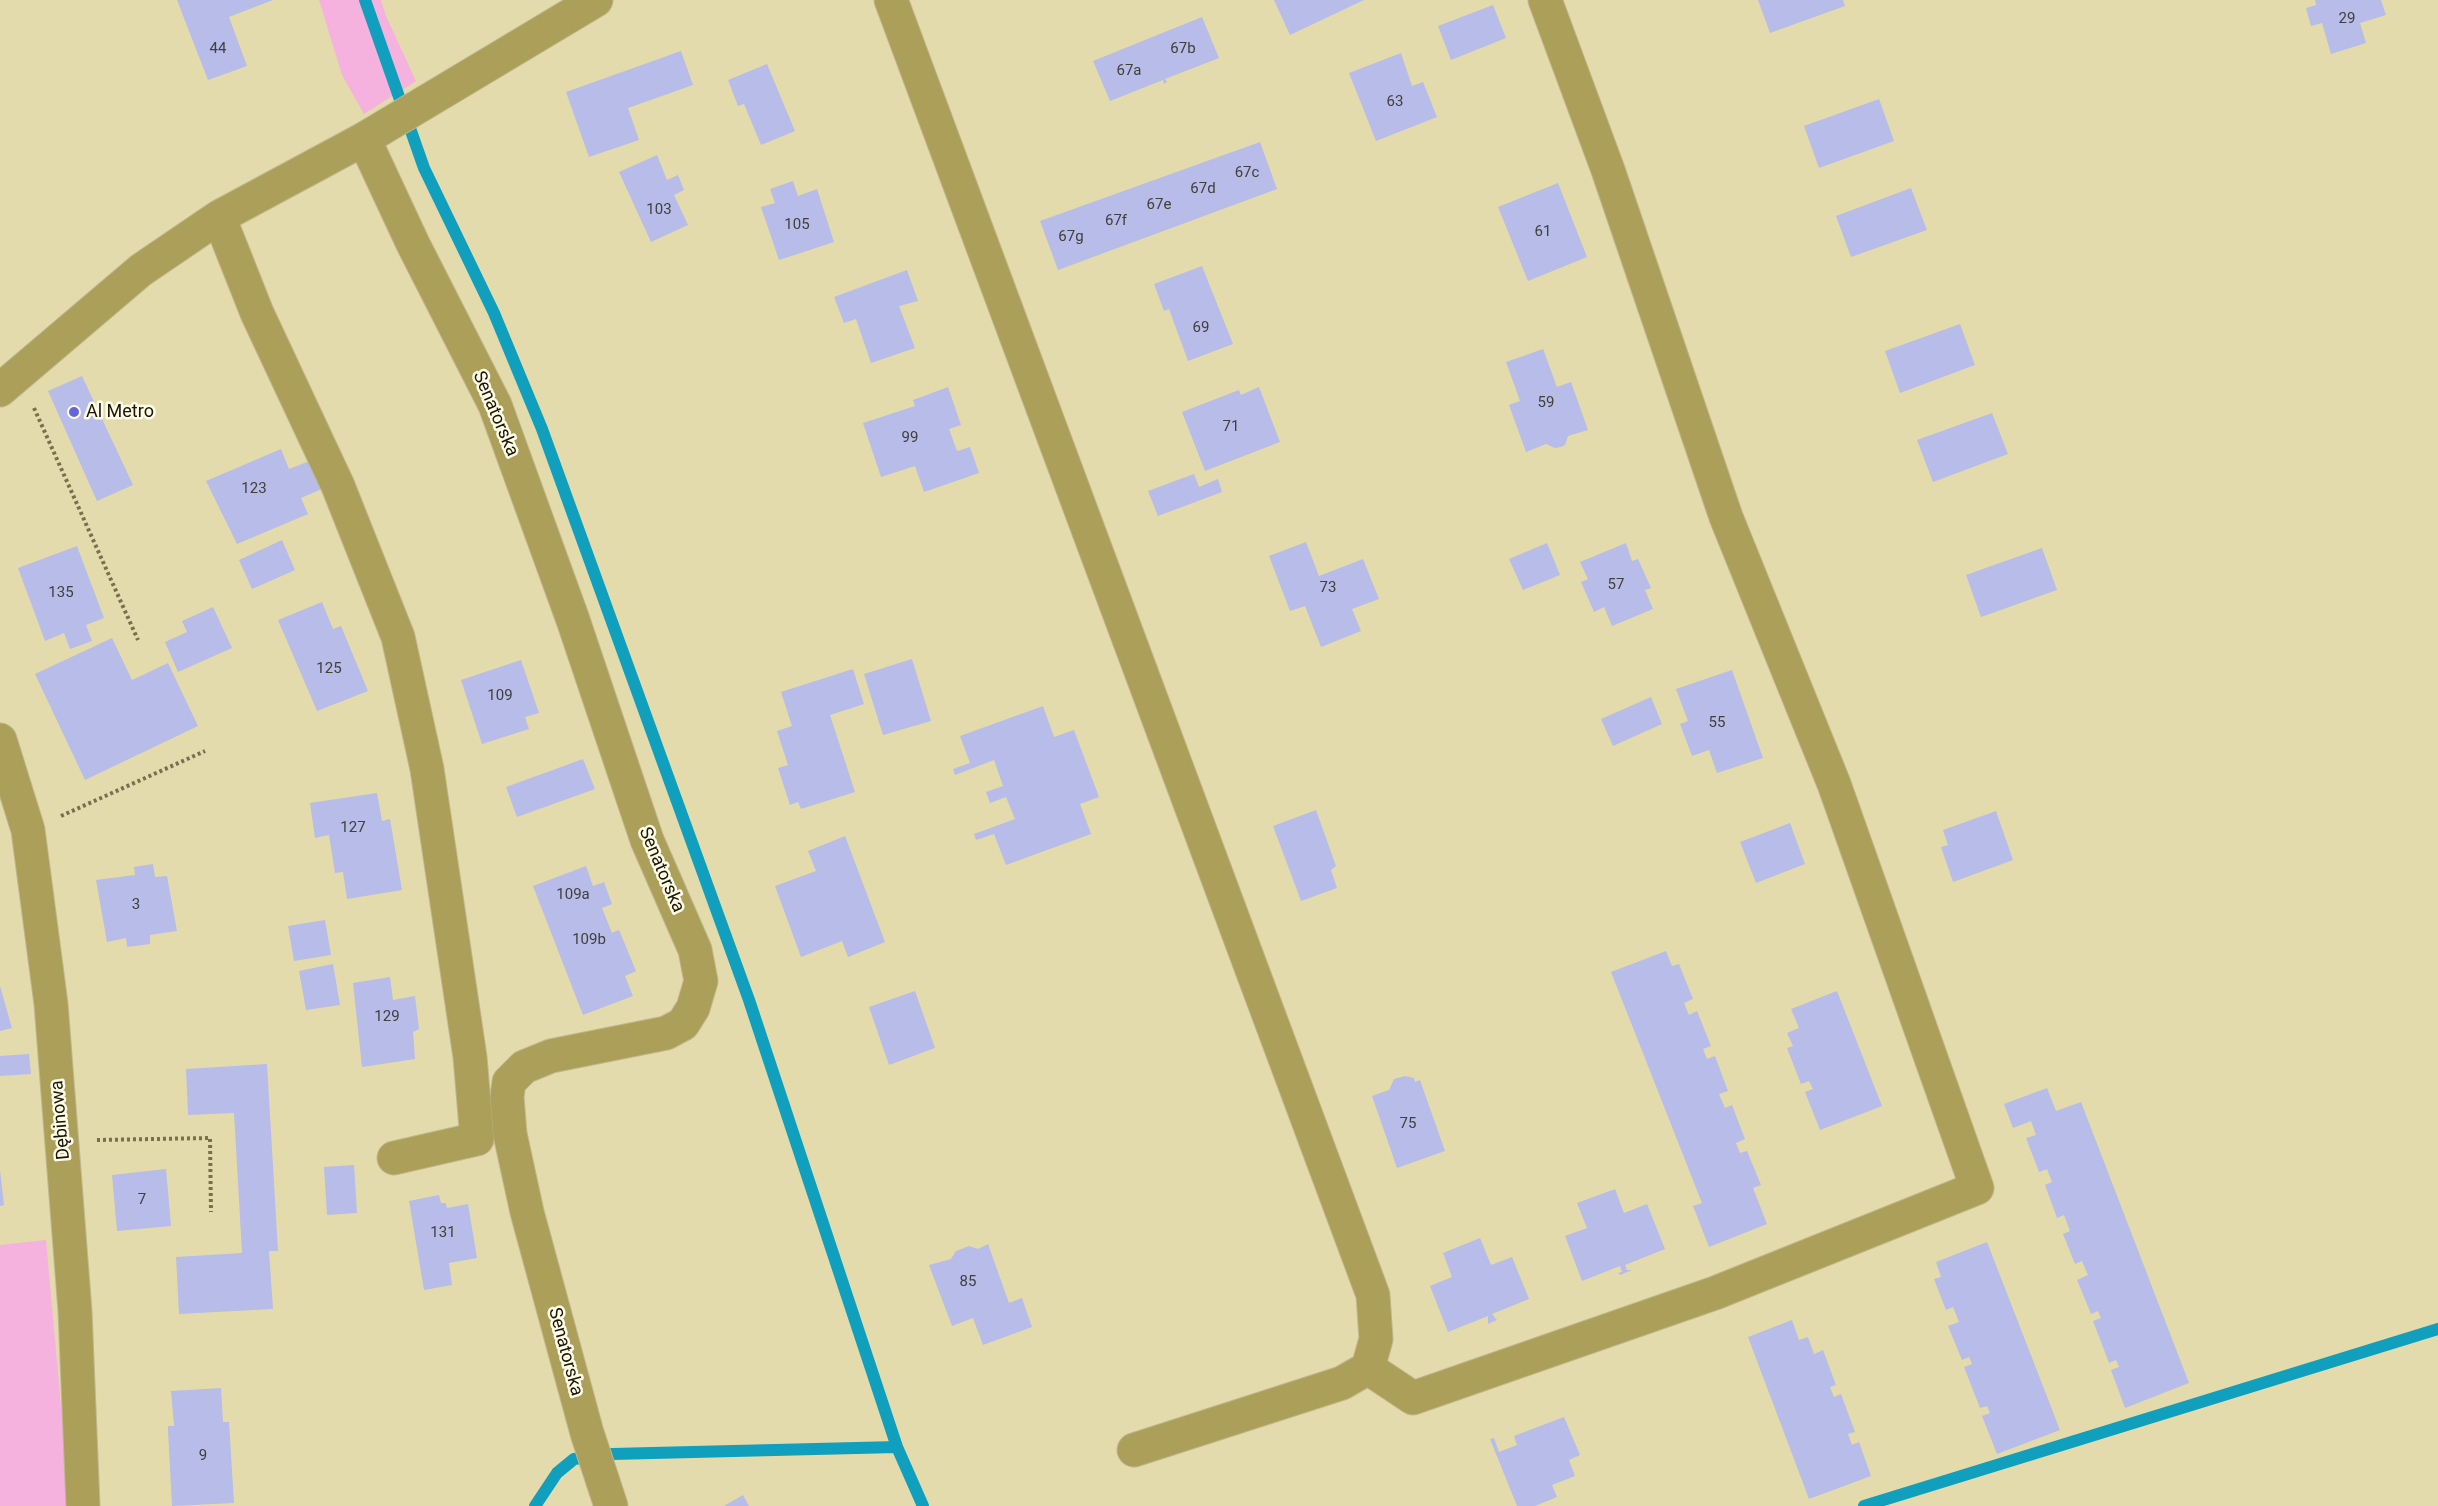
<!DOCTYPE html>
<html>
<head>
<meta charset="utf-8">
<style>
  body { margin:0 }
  canvas { display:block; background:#e3dbab }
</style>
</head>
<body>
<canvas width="2438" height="1506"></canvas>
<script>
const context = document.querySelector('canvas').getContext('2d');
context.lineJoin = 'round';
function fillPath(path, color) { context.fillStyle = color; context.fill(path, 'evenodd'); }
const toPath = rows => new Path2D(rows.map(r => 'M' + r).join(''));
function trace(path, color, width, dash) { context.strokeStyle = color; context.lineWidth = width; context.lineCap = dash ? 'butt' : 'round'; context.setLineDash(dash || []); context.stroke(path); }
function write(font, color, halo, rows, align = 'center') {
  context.font = font + ' Roboto,sans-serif'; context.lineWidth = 5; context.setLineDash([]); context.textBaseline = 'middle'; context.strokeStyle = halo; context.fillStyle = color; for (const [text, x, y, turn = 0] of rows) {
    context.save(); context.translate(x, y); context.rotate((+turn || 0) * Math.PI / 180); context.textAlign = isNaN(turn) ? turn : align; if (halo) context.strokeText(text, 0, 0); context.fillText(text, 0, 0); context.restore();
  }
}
const green = toPath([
  [319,0,381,0,386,16,416,81,364,114,342,75],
  [46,1240,70,1506,0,1506,0,1245]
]);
const stream = toPath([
  [365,0,424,168,494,313,542,429,749,1000,897,1447,923,1506],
  [535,1506,557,1473,574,1459,612,1454,897,1447],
  [1864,1506,2438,1329]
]);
const building = toPath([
  [177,0,273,0,229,17,247,66,208,80],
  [1274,0,1364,0,1290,35],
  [1758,0,1843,0,1845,6,1770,33],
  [2315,0,2381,0,2386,15,2360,23,2366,43,2331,54,2322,23,2311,26,2306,8,2316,5],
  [1493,5,1506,38,1451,60,1438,26],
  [1202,17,1219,58,1165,79,1167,82,1164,84,1163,80,1110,101,1093,61],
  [681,51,693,85,628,108,639,140,589,157,566,92],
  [1401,53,1412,86,1423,82,1437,117,1376,141,1349,73],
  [767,64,795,131,761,145,744,104,738,106,728,80],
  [1879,99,1894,141,1819,168,1804,126],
  [1260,142,1277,189,1058,270,1040,221],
  [657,155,667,180,678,175,684,190,674,195,688,225,651,242,619,172],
  [793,181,798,196,817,189,834,242,779,260,761,207,775,203,770,189],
  [1558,183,1587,257,1528,281,1498,207],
  [1911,188,1927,230,1851,257,1836,216],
  [1202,266,1233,344,1188,361,1169,309,1164,311,1154,284],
  [907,270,918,301,899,306,915,348,871,363,856,319,844,323,834,297],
  [1960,324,1975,365,1900,393,1885,351],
  [1543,349,1557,387,1571,382,1588,430,1568,436,1565,445,1561,447,1555,448,1546,444,1526,452,1509,405,1520,401,1506,362],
  [82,376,133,485,97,501,48,391],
  [948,387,961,425,949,429,957,451,970,447,979,473,924,492,915,466,881,477,863,423,915,406,913,400],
  [1259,387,1280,442,1205,471,1182,412,1239,390,1241,395],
  [1992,413,2008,454,1933,482,1917,440],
  [281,449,289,469,312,460,324,488,301,498,308,514,237,544,206,481],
  [1194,474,1199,487,1218,479,1222,492,1158,516,1148,491],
  [282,540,295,570,252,589,239,560],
  [1306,542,1319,576,1363,559,1379,599,1352,609,1361,631,1321,647,1305,606,1290,611,1269,556],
  [1547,543,1560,575,1523,590,1509,559],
  [1626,543,1632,561,1638,559,1651,588,1645,590,1653,609,1612,626,1604,607,1594,612,1581,582,1588,579,1580,562],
  [77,546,104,618,86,625,92,641,70,649,64,633,45,641,18,568],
  [2042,548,2057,590,1981,617,1966,575],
  [322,602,333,629,341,626,368,691,317,711,278,620],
  [213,607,232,648,178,672,165,642,187,632,182,621],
  [112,638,132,680,168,663,198,726,85,780,35,674],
  [912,659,931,721,883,735,864,674],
  [521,660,539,713,525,717,529,729,482,744,461,680],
  [853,669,864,704,830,715,855,792,801,809,798,802,790,805,778,768,788,765,777,731,792,726,781,692],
  [1732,670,1763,758,1717,773,1709,750,1692,756,1680,724,1688,721,1676,689],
  [1651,697,1662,724,1613,746,1601,719],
  [1043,706,1054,737,1074,730,1099,797,1080,804,1091,834,1006,865,994,834,976,840,974,834,1015,819,1006,797,990,803,986,792,1003,786,994,760,955,775,953,769,970,763,960,736],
  [583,759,595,789,517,817,506,787],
  [377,793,382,821,390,819,402,890,347,899,343,872,335,873,329,835,315,838,310,803],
  [1316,810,1336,866,1331,870,1337,888,1301,901,1273,826],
  [1996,811,2013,860,1953,882,1941,847,1948,845,1943,830],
  [1790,823,1805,864,1756,883,1740,842],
  [845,836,885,942,848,957,842,941,801,957,775,886,816,871,808,851],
  [153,864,155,877,167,876,177,931,150,935,150,944,127,947,126,938,107,942,96,880,135,875,134,867],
  [586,866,593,886,604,882,612,904,602,908,612,933,619,930,636,971,625,976,633,996,583,1015,533,886],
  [325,920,331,955,294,961,288,926],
  [1666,951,1672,966,1679,964,1693,999,1684,1003,1689,1015,1697,1011,1711,1046,1703,1049,1707,1059,1715,1056,1728,1091,1719,1094,1725,1108,1732,1105,1745,1139,1736,1143,1740,1153,1747,1151,1761,1185,1753,1188,1767,1224,1709,1247,1693,1206,1702,1203,1611,972],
  [333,964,340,1005,306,1010,299,971],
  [390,977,393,1000,415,996,419,1029,413,1032,415,1059,362,1067,353,983],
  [0,986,12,1028,0,1031],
  [915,991,935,1048,889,1065,869,1007],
  [1837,991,1882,1106,1820,1130,1805,1092,1813,1089,1809,1081,1801,1084,1787,1048,1793,1046,1787,1033,1799,1028,1791,1009],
  [29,1054,31,1074,0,1076,0,1056],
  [267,1064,278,1251,269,1251,273,1309,179,1314,176,1257,242,1253,234,1113,188,1115,186,1069],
  [1405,1076,1414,1078,1415,1082,1420,1080,1445,1151,1397,1168,1372,1096,1389,1090,1394,1079],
  [2047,1088,2056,1111,2081,1102,2189,1383,2125,1408,2111,1370,2119,1367,2116,1360,2109,1363,2093,1321,2101,1318,2098,1311,2091,1314,2077,1280,2088,1275,2082,1261,2075,1264,2063,1234,2070,1231,2064,1215,2057,1218,2045,1185,2052,1182,2047,1169,2039,1172,2026,1138,2036,1135,2031,1121,2013,1128,2004,1104],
  [354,1165,357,1213,327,1215,324,1167],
  [166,1169,171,1226,117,1231,112,1175],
  [0,1170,4,1205,0,1206],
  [1615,1189,1624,1213,1647,1204,1665,1249,1625,1265,1627,1270,1632,1270,1620,1275,1618,1273,1622,1272,1620,1266,1582,1281,1565,1236,1587,1228,1577,1203],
  [439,1195,441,1203,446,1203,447,1208,468,1204,477,1258,449,1263,452,1285,424,1290,409,1201],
  [1480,1238,1491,1265,1512,1257,1529,1299,1492,1314,1497,1320,1492,1322,1488,1324,1488,1316,1448,1332,1430,1286,1452,1277,1443,1253],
  [1987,1242,2060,1430,1997,1454,1982,1416,1990,1413,1987,1406,1980,1408,1964,1367,1972,1364,1969,1357,1962,1360,1948,1326,1959,1322,1953,1307,1946,1310,1934,1279,1941,1277,1936,1262],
  [988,1244,1009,1303,1022,1298,1032,1327,983,1345,973,1318,952,1326,929,1265,951,1259,956,1251,969,1246,978,1249],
  [1792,1320,1799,1340,1808,1337,1814,1354,1823,1350,1836,1385,1830,1387,1834,1397,1841,1394,1855,1432,1848,1434,1852,1445,1859,1442,1871,1476,1809,1499,1748,1337],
  [221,1388,223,1422,229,1422,234,1503,172,1506,168,1430,168,1426,174,1426,171,1391],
  [1564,1417,1580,1455,1569,1460,1575,1476,1552,1485,1557,1497,1535,1506,1517,1506,1490,1439,1494,1438,1499,1452,1517,1445,1514,1436],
  [743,1495,749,1506,724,1506]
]);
const path = toPath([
  [34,408,138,640],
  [61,816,205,751],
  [97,1140,210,1138,211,1212]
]);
const minor = toPath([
  [891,0,1373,1295,1376,1339,1368,1368,1342,1383,1134,1450],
  [364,139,413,244,495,405,573,620,647,840,695,950,701,981,693,1008,683,1024,666,1033,551,1056,524,1067,509,1082,507,1097,510,1134,527,1212,587,1433,611,1506],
  [219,217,257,313,338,486,398,637,427,769,470,1057,477,1139,394,1158],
  [0,390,141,270,219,217,364,139,596,0],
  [0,740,28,830,51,1004,75,1311,83,1506],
  [1368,1368,1413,1398,1715,1293,1977,1188,1834,784,1726,517,1608,170,1545,0]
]);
const markers = [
  [74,412,6,"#6564dd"]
];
const numberNames = [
  ["29",2347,19],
  ["44",218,49],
  ["67b",1183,49],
  ["67a",1129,71],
  ["63",1395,102],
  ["67c",1247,173],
  ["67d",1203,189],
  ["67e",1159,205],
  ["103",659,210],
  ["67f",1116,221],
  ["105",797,225],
  ["61",1543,232],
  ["67g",1071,237],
  ["69",1201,328],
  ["59",1546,403],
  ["71",1231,427],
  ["99",910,438],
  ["123",254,489],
  ["57",1616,585],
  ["73",1328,588],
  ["135",61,593],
  ["125",329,669],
  ["109",500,696],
  ["55",1717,723],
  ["127",353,828],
  ["109a",573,895],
  ["3",136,905],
  ["109b",589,940],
  ["129",387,1017],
  ["75",1408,1124],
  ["7",142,1200],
  ["131",443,1233],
  ["85",968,1282],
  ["9",203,1456]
];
const poiNames = [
  ["Al Metro",86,412]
];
const streetNames = [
  ["Senatorska",495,414,67],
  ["Senatorska",661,870,67],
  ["Dębinowa",61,1120,-95],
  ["Senatorska",565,1352,75]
];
fillPath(green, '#f5b2df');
trace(stream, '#119fbe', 12);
fillPath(building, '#b7bce9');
trace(minor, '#bfb88d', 35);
trace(path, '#757050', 4, [3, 3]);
trace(minor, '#ac9f5a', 33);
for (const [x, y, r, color] of markers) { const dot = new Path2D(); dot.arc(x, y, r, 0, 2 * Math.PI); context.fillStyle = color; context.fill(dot); trace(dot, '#fefbe8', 2); }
write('15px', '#40403d', null, numberNames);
write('18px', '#191604', '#fefbe8', poiNames, 'left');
write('18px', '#191604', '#fefbe8', streetNames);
</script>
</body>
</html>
